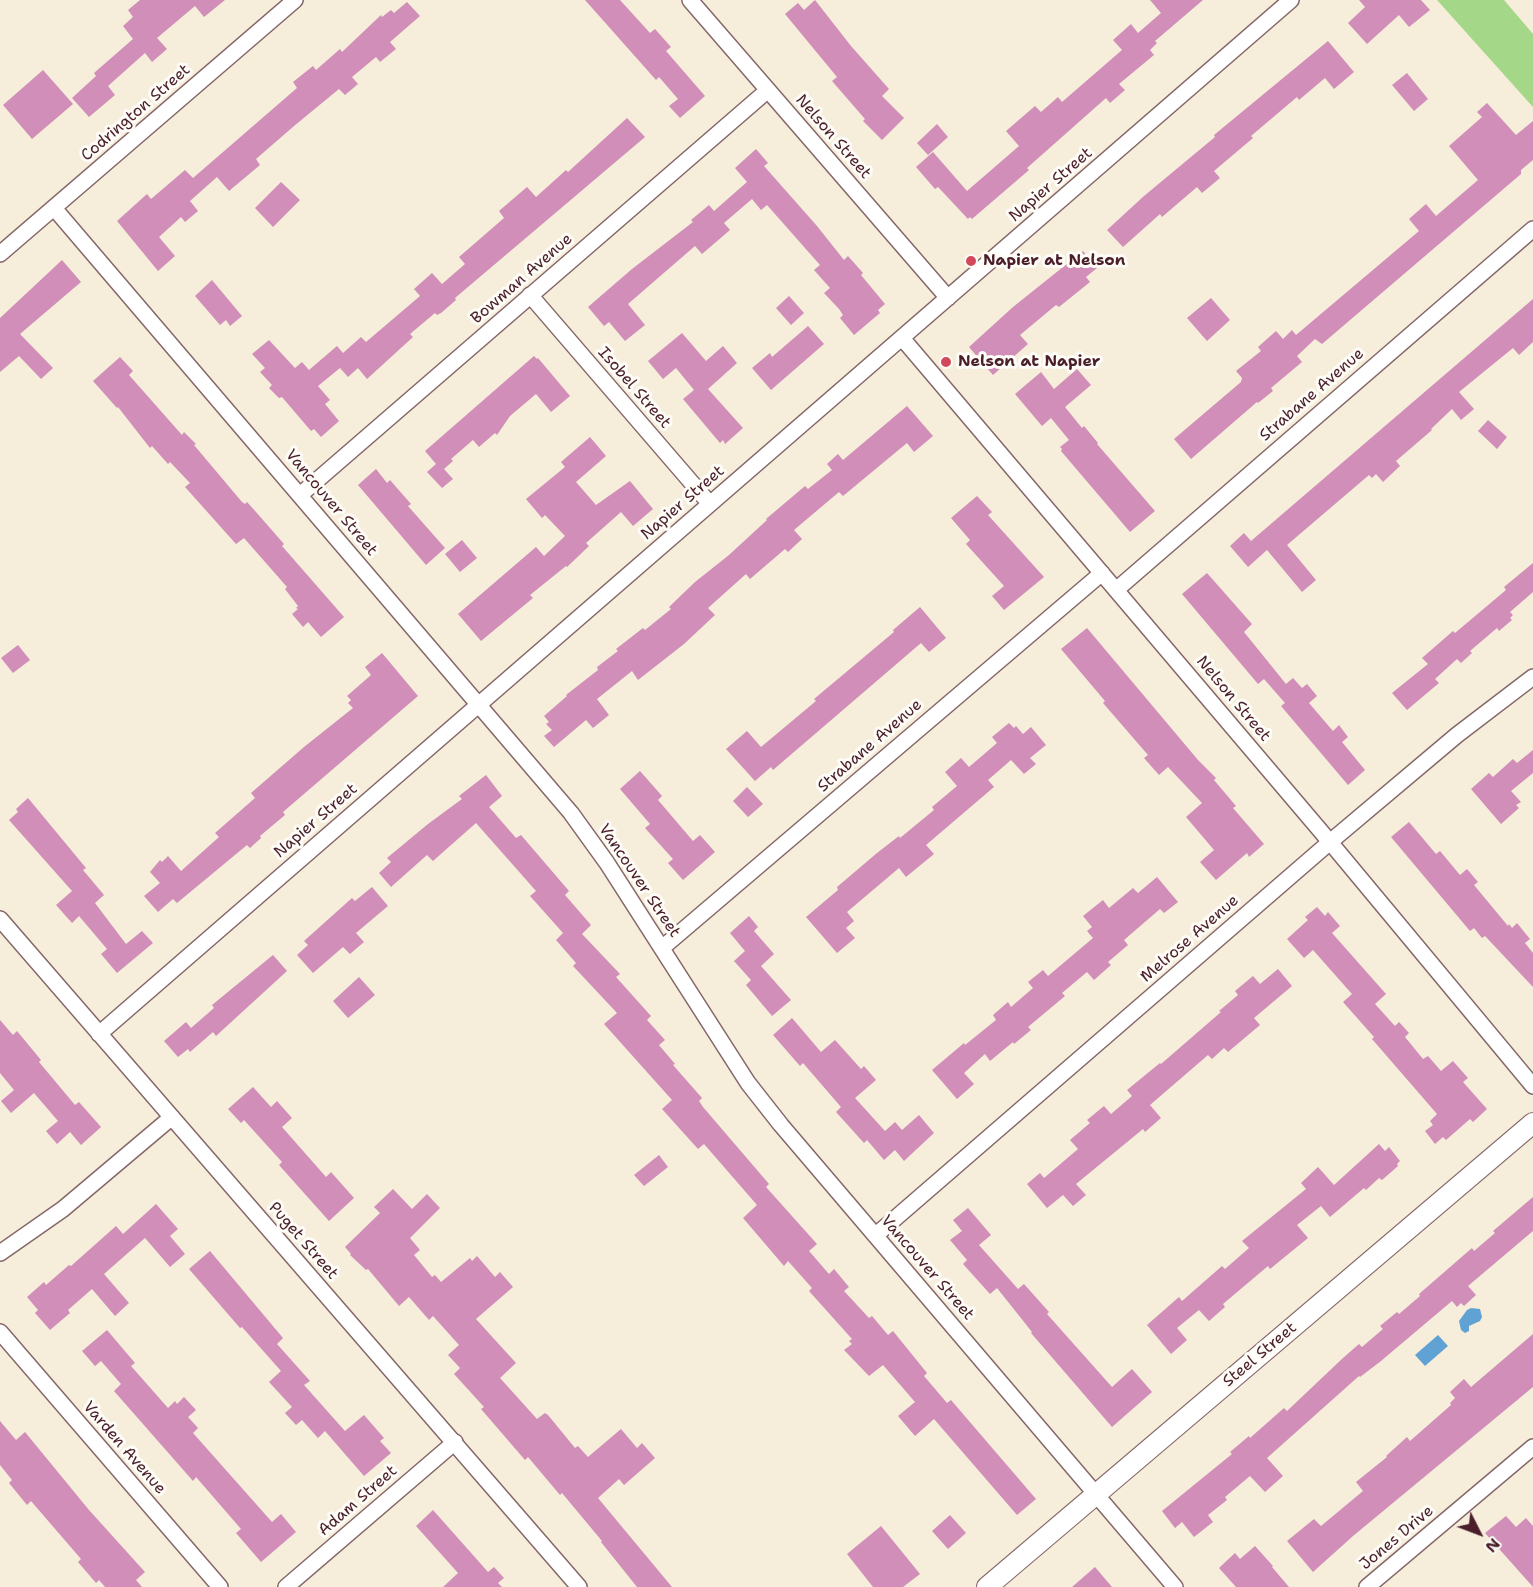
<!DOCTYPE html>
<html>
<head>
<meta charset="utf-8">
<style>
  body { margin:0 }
  #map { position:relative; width:1533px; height:1587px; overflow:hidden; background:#f6eddb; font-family:"Shantell Sans",sans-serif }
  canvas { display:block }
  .north { position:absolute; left:1449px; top:1503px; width:60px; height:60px; -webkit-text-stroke:4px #fdfcf7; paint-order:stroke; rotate:132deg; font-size:16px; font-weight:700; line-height:24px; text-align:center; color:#4a1f2b }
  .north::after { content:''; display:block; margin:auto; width:21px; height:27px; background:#4a1f2b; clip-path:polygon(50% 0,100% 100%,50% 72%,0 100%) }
</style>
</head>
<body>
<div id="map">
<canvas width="1533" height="1587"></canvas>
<div class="north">N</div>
</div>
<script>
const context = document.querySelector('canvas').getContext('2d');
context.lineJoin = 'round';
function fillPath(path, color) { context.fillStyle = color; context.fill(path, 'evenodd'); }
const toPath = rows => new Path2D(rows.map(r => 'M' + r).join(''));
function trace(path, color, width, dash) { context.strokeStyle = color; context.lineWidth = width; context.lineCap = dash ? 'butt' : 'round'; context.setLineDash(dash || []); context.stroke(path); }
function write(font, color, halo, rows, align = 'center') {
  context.font = font + ' "Shantell Sans",sans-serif'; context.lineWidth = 6; context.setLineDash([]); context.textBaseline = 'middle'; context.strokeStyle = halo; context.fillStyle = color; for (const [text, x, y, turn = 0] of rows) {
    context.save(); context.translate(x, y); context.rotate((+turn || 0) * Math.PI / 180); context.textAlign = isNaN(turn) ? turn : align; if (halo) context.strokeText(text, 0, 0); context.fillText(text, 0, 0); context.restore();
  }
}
const green = toPath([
  [1437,0,1504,0,1533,34,1533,107]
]);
const water = toPath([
  [1471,1308,1480,1309,1482,1317,1480,1321,1469,1326,1469,1331,1465,1333,1461,1330,1459,1321,1467,1310],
  [1438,1335,1448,1346,1425,1366,1415,1355]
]);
const building = toPath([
  [140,0,225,0,204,17,195,6,157,38,167,49,152,62,145,53,108,86,115,95,89,117,72,98,96,76,94,73,133,39,123,26,133,17,128,10],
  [585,0,620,0,650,33,655,29,671,47,666,51,705,96,680,118,669,106,678,99,659,77,656,80],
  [815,0,851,46,889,89,882,96,904,118,882,140,863,121,865,119,832,81,837,77,785,14,798,3,804,10],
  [1150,0,1203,0,1155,41,1157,43,1150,50,1154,55,1119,84,1125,90,1110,103,1106,98,1027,168,1029,170,972,219,970,217,968,219,938,187,935,189,916,167,933,152,967,191,1019,146,1006,131,1035,106,1041,112,1058,97,1062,102,1122,50,1113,40,1131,24,1138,33,1161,13],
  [1359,0,1421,0,1430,10,1409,27,1399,15,1367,44,1348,23,1365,7],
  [407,2,420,16,390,42,396,49,380,62,376,57,352,77,358,84,345,95,339,89,294,126,256,159,260,165,229,191,217,177,190,201,198,211,185,222,181,217,159,237,175,256,158,271,117,221,147,194,151,199,185,170,193,178,297,88,293,82,313,66,316,70,340,49,342,52,381,15,382,17,391,10,394,13],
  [1328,41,1354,72,1334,89,1325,78,1299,100,1297,97,1251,136,1253,138,1214,171,1220,178,1202,193,1197,187,1162,217,1160,214,1123,247,1107,230,1144,196,1215,137,1214,135],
  [43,70,73,104,32,139,3,105],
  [1407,73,1428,99,1414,111,1392,85],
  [1487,103,1516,135,1533,121,1533,160,1521,170,1521,174,1322,344,1315,339,1297,356,1302,362,1271,388,1273,391,1258,403,1257,402,1191,459,1174,439,1241,382,1242,378,1236,371,1261,351,1258,347,1276,331,1283,339,1292,330,1296,335,1419,231,1409,219,1426,204,1436,216,1478,180,1449,146,1482,117,1477,112],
  [627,118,645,137,455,298,456,300,441,313,437,315,435,313,410,334,413,337,367,379,358,368,348,377,340,368,318,386,330,400,325,404,339,421,321,437,314,429,311,431,282,397,279,398,269,388,272,385,260,372,265,368,252,354,269,340,295,368,302,362,309,370,337,346,343,353,361,337,366,342,420,296,414,289,432,273,442,284,465,264,459,257,504,218,499,211,527,187,536,197,566,170,568,172],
  [937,124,948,137,928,155,917,143],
  [756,149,768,163,764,166,817,226,844,260,848,256,863,273,861,275,885,304,878,310,880,313,854,335,840,318,843,315,839,309,824,293,830,288,814,270,820,265,767,205,761,210,752,199,724,223,730,230,702,254,695,246,628,304,645,325,625,341,609,322,604,326,588,307,632,269,693,222,691,220,709,205,714,211,747,182,735,168],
  [281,182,300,200,273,227,255,208],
  [1083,251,1097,268,1086,277,1090,282,1059,307,1056,305,1020,335,1028,344,993,375,969,347,1013,307],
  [62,260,81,282,20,334,53,368,41,379,19,356,0,372,0,318],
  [212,280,242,316,230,326,226,320,220,325,195,296],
  [789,296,804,313,791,325,776,308],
  [1211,298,1230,320,1207,341,1187,318],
  [1533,299,1533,342,1519,355,1513,348,1459,392,1474,409,1461,420,1452,409,1431,429,1432,430,1396,461,1400,466,1383,482,1376,474,1372,478,1369,475,1287,545,1316,580,1302,592,1267,550,1248,567,1230,546,1244,533,1251,541],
  [808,326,824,344,771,390,752,368,770,353,772,357],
  [682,333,706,361,723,346,737,363,708,389,743,428,725,444,723,440,720,443,683,399,694,390,676,368,663,379,648,361],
  [534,356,537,359,538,358,570,396,551,412,536,394,510,416,497,435,495,433,479,447,473,440,451,459,453,461,444,469,453,479,442,488,427,472,436,464,425,451],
  [120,357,133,371,129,375,182,435,184,432,196,444,194,445,242,502,245,504,247,502,256,512,284,544,282,546,344,617,321,637,308,622,303,627,292,614,298,609,296,608,298,606,285,589,287,587,244,538,236,544,185,487,190,483,170,462,168,464,152,446,150,448,118,407,117,408,93,381],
  [1077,369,1091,385,1065,407,1082,428,1084,426,1098,443,1097,444,1155,511,1130,532,1061,451,1062,449,1060,447,1069,440,1051,418,1042,426,1015,394,1041,372,1054,389],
  [907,406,933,436,914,452,907,443,843,496,839,492,794,530,802,539,788,552,785,549,750,579,746,574,708,608,715,615,684,644,638,680,632,671,597,699,609,715,593,728,586,720,554,747,544,736,552,730,546,724,549,722,544,716,567,696,566,695,598,670,597,667,618,651,616,649,643,628,645,630,671,609,669,607,695,582,729,555,767,520,766,519,805,486,808,489,832,470,827,464,838,454,843,460],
  [1488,420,1507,437,1497,449,1478,431],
  [590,437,606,456,576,482,596,505,630,481,653,509,633,526,621,512,586,543,589,546,567,567,566,566,530,595,533,598,481,641,458,614,536,547,544,556,565,536,545,515,542,518,526,499,565,467,561,462],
  [376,469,387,483,390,480,411,504,408,506,445,548,426,565,358,485],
  [977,496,992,512,988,515,1044,577,1004,610,992,596,1004,586,966,544,970,540,951,518],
  [462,540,477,558,460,572,445,554],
  [1533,563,1533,592,1510,612,1513,615,1510,618,1512,620,1499,631,1497,628,1470,651,1472,653,1461,663,1457,659,1435,679,1439,683,1407,710,1392,693,1428,664,1422,658,1453,631,1455,633,1506,590,1504,587],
  [1207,573,1252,624,1244,632,1286,684,1293,678,1302,688,1307,684,1317,696,1309,703,1333,731,1339,725,1348,737,1342,742,1365,770,1348,785,1281,706,1285,703,1264,679,1258,684,1182,594],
  [920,607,946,638,929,652,921,643,773,770,771,767,755,781,726,749,747,731,761,747,816,701,814,699,894,632,893,630],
  [1087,628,1198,760,1216,778,1214,780,1236,806,1233,808,1264,844,1249,857,1247,853,1216,880,1200,862,1214,850,1186,817,1202,803,1168,767,1159,775,1144,758,1148,755,1103,703,1105,701,1061,649],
  [18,645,30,660,13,673,1,658],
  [382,653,418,696,283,812,285,815,260,836,261,838,250,848,247,845,177,903,173,899,158,912,144,896,160,883,150,872,160,860,162,862,168,856,181,871,219,837,215,833,255,798,251,793,304,747,353,708,348,703,351,700,347,696,371,675,365,667],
  [1009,723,1014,728,1016,726,1023,734,1031,727,1046,745,1030,758,1036,764,1024,774,1011,760,988,780,994,787,926,845,934,854,906,877,899,868,847,912,854,921,846,928,855,938,837,953,806,917,838,890,837,887,877,853,899,836,900,838,934,810,932,807,957,786,945,772,961,758,969,767,997,743,992,737],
  [1533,750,1533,773,1511,791,1521,802,1516,805,1519,808,1501,824,1471,789,1489,773,1493,777,1513,759,1517,763],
  [640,771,662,796,658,800,693,841,700,835,715,852,683,880,668,863,673,859,645,828,650,824,620,789],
  [486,775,502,796,489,807,516,838,521,835,569,891,565,895,591,925,582,934,620,974,616,977,651,1016,647,1020,665,1040,659,1045,675,1064,673,1065,702,1098,699,1101,703,1107,769,1184,766,1187,817,1244,809,1251,829,1274,834,1269,849,1287,844,1291,869,1318,872,1316,888,1335,893,1331,927,1373,924,1376,947,1403,951,1400,1036,1499,1017,1515,934,1419,915,1436,898,1416,915,1402,883,1365,869,1376,844,1350,852,1344,849,1341,852,1339,809,1291,812,1288,788,1261,784,1266,743,1218,757,1205,704,1144,698,1149,662,1109,672,1100,604,1024,617,1013,573,966,576,963,556,940,563,933,530,896,536,891,476,823,433,861,427,855,391,887,379,873,391,862,387,858,428,824,462,799,459,796],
  [747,787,763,804,748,817,733,801],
  [28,798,86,868,83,870,104,895,95,903,126,944,142,931,153,943,117,973,101,954,107,949,79,916,72,923,56,905,72,891,9,820,18,812,16,809],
  [1409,822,1436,854,1440,851,1460,875,1467,869,1478,882,1474,885,1508,926,1509,924,1512,928,1517,923,1530,939,1525,943,1533,953,1533,987,1485,936,1482,938,1474,928,1470,931,1391,837],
  [1157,877,1178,902,1164,913,1160,909,1124,940,1128,945,1108,962,1111,965,1094,980,1087,972,1062,993,1065,996,1028,1027,1031,1030,1014,1044,1013,1042,990,1061,985,1054,964,1073,974,1084,957,1099,932,1070,964,1043,965,1045,996,1020,993,1015,1008,1002,1011,1007,1033,988,1028,982,1043,970,1048,976,1093,938,1087,931,1092,927,1083,916,1103,900,1109,908,1133,888,1138,893],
  [372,887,388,906,356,933,364,942,350,954,343,947,313,973,297,955,308,945,304,941,352,898,355,901],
  [1317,907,1325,916,1328,912,1340,926,1332,933,1386,994,1375,1004,1395,1026,1399,1022,1409,1033,1405,1037,1423,1059,1428,1056,1441,1071,1453,1061,1468,1078,1463,1082,1487,1109,1473,1122,1470,1119,1446,1140,1443,1137,1435,1144,1425,1131,1433,1125,1430,1121,1437,1114,1372,1039,1374,1037,1343,1002,1352,994,1313,950,1304,958,1287,939,1308,920,1305,917],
  [749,916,758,927,754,931,774,954,761,966,791,1000,772,1016,746,985,751,980,734,961,745,951,730,933],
  [273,955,287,971,216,1036,213,1032,190,1052,188,1049,178,1057,164,1041,186,1022,191,1028,214,1008,212,1005],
  [1278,969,1292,986,1254,1018,1260,1025,1228,1052,1224,1048,1212,1059,1208,1055,1150,1105,1161,1118,1145,1132,1143,1129,1076,1184,1086,1195,1073,1206,1063,1195,1047,1208,1027,1184,1040,1173,1044,1178,1078,1149,1070,1140,1090,1123,1087,1120,1104,1106,1111,1114,1132,1096,1127,1090,1160,1063,1161,1064,1221,1012,1219,1011,1238,995,1235,991,1253,976,1260,984],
  [359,977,375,995,348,1018,333,1001],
  [792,1018,821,1052,835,1040,861,1069,864,1066,876,1080,855,1098,885,1131,895,1122,902,1130,919,1115,934,1133,904,1161,895,1150,884,1160,867,1140,864,1143,836,1112,841,1107,803,1063,800,1066,773,1035],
  [0,1020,13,1035,17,1031,41,1060,39,1062,75,1105,79,1102,101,1127,81,1145,70,1132,57,1144,46,1131,58,1121,34,1093,11,1113,1,1101,14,1090,0,1073],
  [253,1087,271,1107,277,1101,292,1118,282,1127,326,1177,331,1172,354,1198,329,1221,279,1165,282,1162,244,1120,241,1123,228,1109],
  [1379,1144,1385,1151,1389,1147,1400,1161,1397,1164,1398,1166,1382,1180,1379,1178,1366,1190,1364,1188,1330,1217,1321,1206,1297,1225,1308,1238,1270,1269,1268,1266,1223,1304,1225,1307,1209,1321,1199,1310,1177,1328,1187,1340,1171,1354,1147,1325,1179,1297,1182,1301,1222,1266,1225,1269,1249,1248,1242,1241,1306,1189,1301,1183,1318,1167,1334,1185],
  [659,1155,668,1167,644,1186,634,1175],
  [393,1189,412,1209,427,1194,440,1208,410,1238,420,1250,414,1255,432,1277,435,1275,441,1282,470,1258,472,1261,477,1256,495,1277,500,1272,513,1287,476,1319,516,1363,500,1378,537,1419,545,1413,548,1415,575,1448,578,1446,588,1457,621,1429,637,1448,642,1443,655,1458,624,1485,619,1479,598,1498,672,1587,637,1587,601,1542,602,1541,562,1493,560,1495,528,1457,525,1460,481,1409,484,1407,454,1374,460,1368,448,1355,459,1345,433,1316,429,1320,409,1297,399,1306,368,1269,366,1270,350,1255,351,1254,345,1247,380,1213,374,1207],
  [1533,1197,1533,1231,1468,1286,1476,1295,1464,1306,1461,1303,1457,1307,1452,1301,1381,1361,1360,1377,1359,1376,1267,1458,1283,1476,1265,1492,1250,1476,1225,1497,1227,1500,1208,1515,1213,1522,1194,1537,1182,1522,1175,1528,1162,1511,1232,1454,1230,1452,1249,1436,1250,1438,1284,1408,1287,1411,1343,1358,1359,1344,1362,1347,1383,1329,1380,1326,1397,1312,1399,1314,1420,1296,1419,1294,1472,1248,1474,1251,1495,1233,1493,1231],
  [156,1204,178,1229,170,1236,185,1254,170,1267,145,1238,104,1274,129,1303,115,1316,92,1289,68,1310,70,1313,50,1330,35,1313,38,1310,27,1297,44,1282,46,1285,69,1265,71,1266,116,1226,123,1234],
  [968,1208,991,1235,979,1245,1018,1289,1024,1284,1049,1312,1047,1314,1112,1387,1132,1369,1152,1392,1112,1427,1031,1333,1032,1332,997,1288,990,1294,963,1264,967,1260,950,1240,962,1231,953,1220],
  [210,1251,283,1338,277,1344,310,1381,304,1385,345,1431,364,1415,384,1438,380,1441,391,1453,364,1476,325,1431,318,1438,302,1420,296,1425,285,1413,292,1407,269,1382,281,1371,242,1327,240,1328,189,1269],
  [107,1330,135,1363,131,1366,168,1408,175,1401,177,1404,184,1397,196,1410,188,1417,198,1428,193,1433,272,1522,281,1514,296,1532,261,1562,236,1533,241,1529,196,1477,193,1481,114,1391,121,1384,101,1361,95,1366,82,1351],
  [1533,1334,1533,1387,1353,1536,1313,1572,1287,1541,1314,1519,1321,1526,1363,1491,1356,1482,1387,1457,1386,1456,1407,1437,1410,1441,1451,1405,1450,1403,1455,1398,1450,1392,1464,1379,1471,1387],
  [0,1421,16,1440,25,1432,89,1510,145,1572,136,1580,142,1587,105,1587,99,1580,96,1583,78,1562,81,1559,31,1501,27,1505,9,1483,12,1480,0,1465],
  [433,1510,488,1572,494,1567,504,1578,498,1583,502,1587,443,1587,458,1573,416,1526],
  [950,1515,966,1533,948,1549,932,1531],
  [1506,1516,1516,1527,1526,1518,1533,1526,1533,1587,1485,1533],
  [881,1526,920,1574,903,1587,873,1587,847,1554],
  [1255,1546,1273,1566,1272,1567,1289,1587,1236,1587,1219,1568,1235,1553,1240,1559],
  [1095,1567,1112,1587,1072,1587]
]);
const minor = toPath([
  [690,0,948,298],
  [54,208,571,813,607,863,748,1083,781,1125,1175,1587],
  [0,254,295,0],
  [530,295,710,504],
  [902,338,1330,842,1533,1086],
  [300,495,768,90],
  [1116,590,1533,229],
  [0,919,579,1587],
  [662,948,1102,573],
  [99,1034,1291,0],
  [876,1235,1330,842,1457,735,1533,677],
  [0,1253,63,1209,172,1117],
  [0,1332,220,1587],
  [286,1587,455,1442],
  [1367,1587,1533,1447]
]);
const tertiary = toPath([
  [987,1587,1533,1123]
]);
const markers = [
  [971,261,6,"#d1495b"],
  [946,362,6,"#d1495b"]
];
const streetNames = [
  ["Codrington Street",136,113,-41],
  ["Nelson Street",833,137,49],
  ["Napier Street",1051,185,-41],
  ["Bowman Avenue",522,279,-41],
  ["Isobel Street",634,388,49],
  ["Strabane Avenue",1312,395,-41],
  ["Vancouver Street",331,503,50],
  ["Napier Street",683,503,-41],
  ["Nelson Street",1233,699,50],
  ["Strabane Avenue",870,746,-41],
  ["Napier Street",316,821,-41],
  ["Vancouver Street",639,881,56],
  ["Melrose Avenue",1190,939,-41],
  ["Puget Street",303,1241,49],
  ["Vancouver Street",927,1268,49],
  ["Steel Street",1260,1355,-40],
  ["Varden Avenue",124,1448,49],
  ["Adam Street",358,1501,-41],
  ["Jones Drive",1397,1538,-40]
];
const poiNames = [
  ["Napier at Nelson",983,261],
  ["Nelson at Napier",958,362]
];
fillPath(green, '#a4d787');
fillPath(water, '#61a2d4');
fillPath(building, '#d08eb8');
trace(minor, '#866769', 18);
trace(tertiary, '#866769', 22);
trace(minor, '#fff', 15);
trace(tertiary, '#fff', 20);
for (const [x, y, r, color] of markers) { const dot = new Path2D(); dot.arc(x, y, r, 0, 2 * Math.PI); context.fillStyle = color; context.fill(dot); trace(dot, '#fdfcf7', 2); }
write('16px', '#4a1f2b', '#fdfcf7', streetNames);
write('bold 16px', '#4a1f2b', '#fdfcf7', poiNames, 'left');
</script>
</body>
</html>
